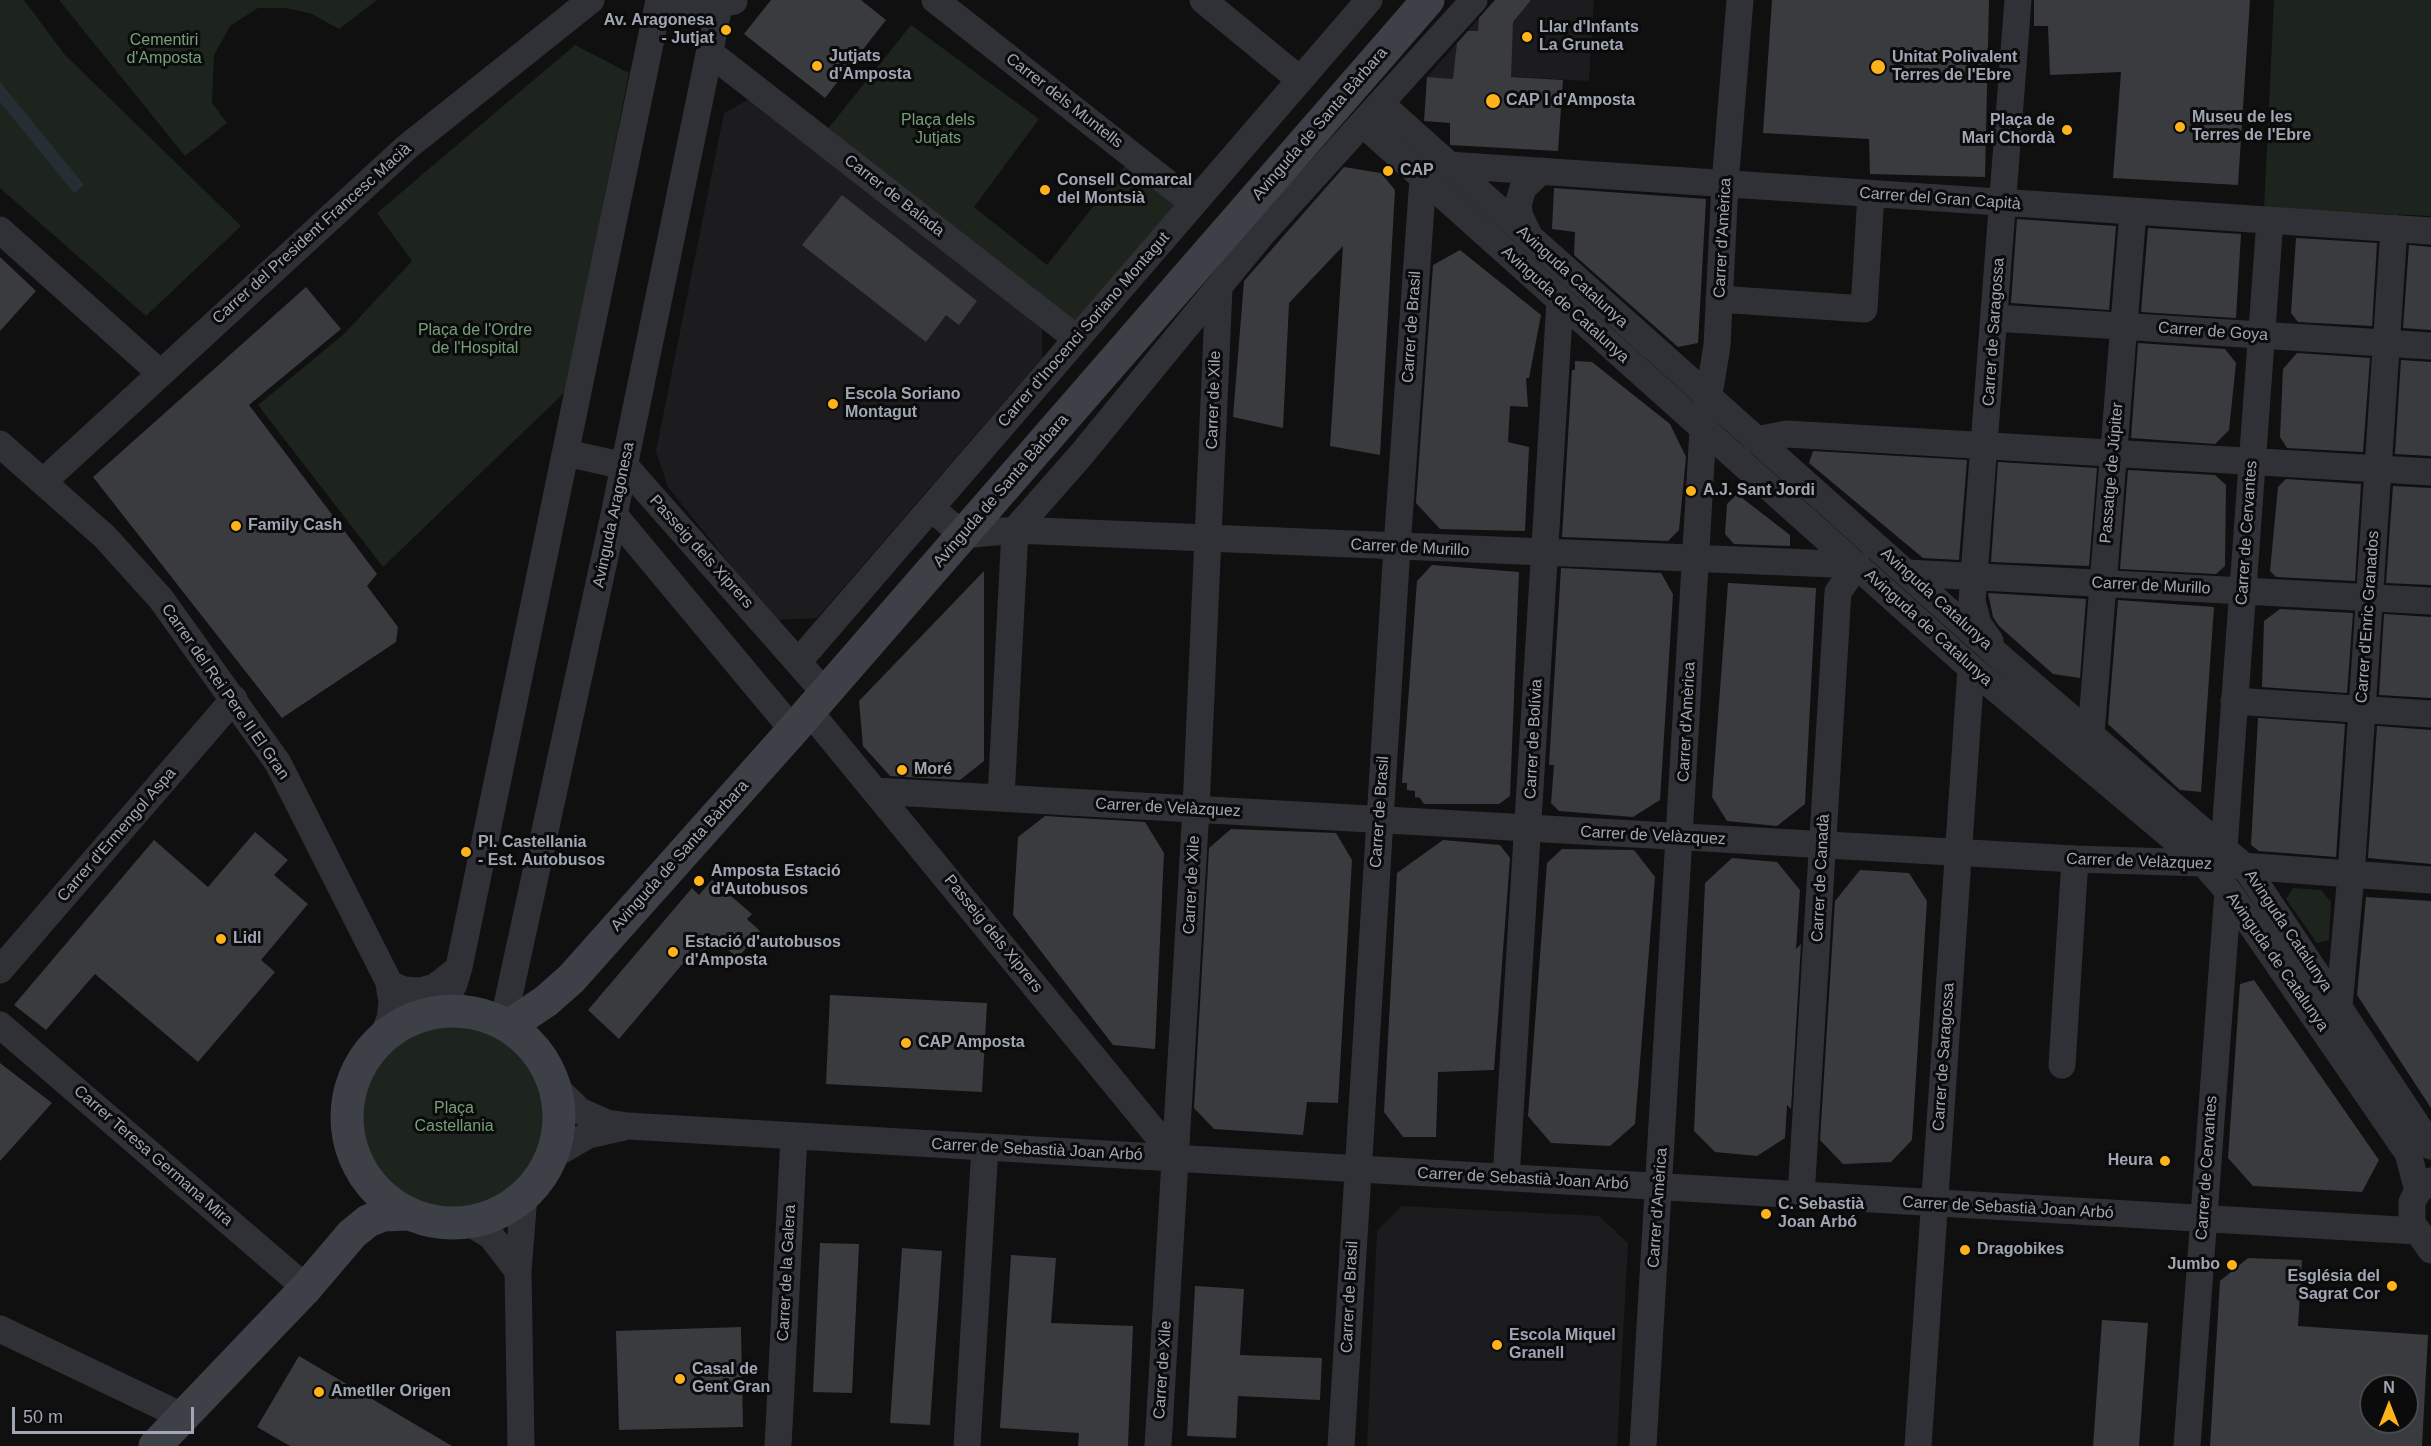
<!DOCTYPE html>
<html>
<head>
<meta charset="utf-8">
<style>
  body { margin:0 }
  #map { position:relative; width:2431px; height:1446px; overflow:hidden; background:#101011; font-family:Arial,sans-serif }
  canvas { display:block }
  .north { position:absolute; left:2359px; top:1374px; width:60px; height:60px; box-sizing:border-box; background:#0b0b0c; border:2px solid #47494f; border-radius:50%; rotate:0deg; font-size:16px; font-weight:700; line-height:24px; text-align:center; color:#a0a6b3 }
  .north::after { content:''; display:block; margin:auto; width:21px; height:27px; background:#ffb31a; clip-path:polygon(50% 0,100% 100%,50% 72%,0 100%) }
  .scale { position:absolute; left:12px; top:1407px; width:182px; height:27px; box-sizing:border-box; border:3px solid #a0a6b3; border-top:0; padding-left:8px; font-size:18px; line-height:21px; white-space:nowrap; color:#a0a6b3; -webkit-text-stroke:4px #0b0b0c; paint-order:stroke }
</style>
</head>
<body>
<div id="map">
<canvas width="2431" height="1446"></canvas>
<div class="north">N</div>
<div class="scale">50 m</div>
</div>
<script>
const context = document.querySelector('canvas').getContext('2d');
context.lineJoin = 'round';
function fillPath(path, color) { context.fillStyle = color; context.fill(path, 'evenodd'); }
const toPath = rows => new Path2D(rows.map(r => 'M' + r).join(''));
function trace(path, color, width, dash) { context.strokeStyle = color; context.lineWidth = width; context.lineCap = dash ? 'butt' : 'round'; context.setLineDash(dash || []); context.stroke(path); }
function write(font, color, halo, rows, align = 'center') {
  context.font = font + ' Arial,sans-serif'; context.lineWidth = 6; context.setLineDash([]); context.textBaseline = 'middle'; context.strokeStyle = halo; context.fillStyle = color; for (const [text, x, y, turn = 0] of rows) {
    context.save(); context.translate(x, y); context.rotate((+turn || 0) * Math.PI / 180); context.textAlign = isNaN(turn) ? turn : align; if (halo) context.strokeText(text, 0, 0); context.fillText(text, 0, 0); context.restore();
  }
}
const built = toPath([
  [1495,0,1594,0,1589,81,1454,73,1453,79,1427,77],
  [755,96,1042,323,1042,358,817,618,775,620,668,487,656,451,724,113],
  [1402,1206,1599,1216,1628,1243,1617,1446,1367,1446,1377,1231]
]);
const green = toPath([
  [0,0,24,0,65,55,241,226,146,316,0,188],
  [59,0,377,0,339,29,312,14,286,8,258,8,230,26,214,55,212,103,227,123,185,156],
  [2274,0,2431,0,2431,216,2264,208],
  [911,25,1039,119,974,207,1047,265,1129,161,1186,204,1078,331,827,130],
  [575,45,629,73,566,391,383,567,258,405,344,334,412,261,377,213],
  [2293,888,2321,890,2331,902,2329,940,2317,943,2286,899],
  '361 1118a94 94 0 1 1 188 0a94 94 0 1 1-188 0Z'
]);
const water = toPath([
  [0,82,84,185,74,193,0,102]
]);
const building = toPath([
  [771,0,861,0,886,20,825,98,744,34],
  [1495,0,1531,0,1513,22,1511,77,1563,80,1558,151,1450,145,1450,123,1424,121,1427,77,1453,79,1457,43,1468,31,1478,31,1479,18],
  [1772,0,1989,0,1985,177,1870,174,1869,139,1763,133],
  [2034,0,2250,0,2238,185,2113,178,2121,72,2050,75,2048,26,2034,26],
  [1344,167,1381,173,1395,190,1380,455,1330,446,1343,246,1289,303,1283,428,1233,417,1244,281],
  [1554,188,1706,199,1698,343,1678,347,1574,255,1575,232,1552,229],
  [842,195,977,301,959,325,946,315,926,342,802,245],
  [2017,219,2116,226,2109,310,2011,303],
  [2148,228,2241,234,2236,318,2141,312],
  [2296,238,2377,243,2372,326,2298,322,2291,313],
  [2409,245,2431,247,2431,330,2403,328],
  [1460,250,1541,315,1529,378,1526,378,1528,407,1510,406,1508,442,1529,447,1525,531,1440,529,1416,503,1433,265],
  [0,257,36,291,0,331],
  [306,287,341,329,249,405,377,574,367,586,398,627,396,642,282,718,93,477],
  [2138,343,2225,349,2236,363,2229,430,2215,444,2131,438],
  [2297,353,2370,358,2363,452,2287,448,2280,437,2283,369],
  [2401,360,2431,362,2431,456,2395,454],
  [1575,361,1592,362,1670,424,1686,457,1679,530,1668,541,1562,537,1572,370,1575,370],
  [1813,451,1967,460,1959,560,1923,558,1809,463],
  [1998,462,2097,468,2089,566,1991,562],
  [2128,470,2215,475,2226,485,2225,566,2216,574,2120,569],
  [2286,479,2361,484,2355,581,2276,577,2270,571,2278,487],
  [2393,486,2431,488,2431,585,2386,583],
  [1737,494,1790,535,1790,546,1734,544,1725,534,1727,504],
  [1432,565,1519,572,1510,796,1499,804,1424,804,1420,798,1415,797,1415,791,1407,790,1407,783,1402,783,1417,581],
  [1561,568,1661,573,1673,594,1660,800,1633,817,1559,811,1551,803,1554,765,1549,765],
  [984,571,984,761,960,780,890,776,863,746,859,701],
  [1728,583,1816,588,1805,804,1777,826,1727,821,1712,797],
  [1988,593,2086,599,2080,678,2053,674,1999,626,1993,617],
  [2118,600,2214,607,2201,792,2180,790,2108,724],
  [2280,609,2353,613,2347,693,2262,687,2264,621],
  [2384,614,2431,617,2431,698,2379,695],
  [2258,718,2345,724,2336,857,2259,851,2251,845],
  [2377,726,2431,730,2431,864,2368,858],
  [1045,816,1145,822,1164,853,1155,1049,1113,1045,1013,915,1018,837],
  [1231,829,1336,833,1352,860,1338,1103,1307,1102,1303,1135,1214,1129,1194,1108,1209,848],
  [255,832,288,860,274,875,308,904,261,960,275,972,198,1062,95,974,46,1030,14,1005,154,840,208,887],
  [1443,840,1500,845,1510,858,1494,1070,1438,1072,1436,1137,1403,1137,1384,1112,1397,873],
  [1562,849,1634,850,1655,877,1635,1124,1610,1146,1551,1143,1528,1116,1547,863],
  [1732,858,1777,862,1800,890,1796,949,1801,944,1791,1109,1787,1105,1785,1138,1757,1156,1715,1152,1694,1131,1705,883],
  [1860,870,1909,873,1927,901,1912,1140,1891,1162,1843,1164,1820,1140,1835,901],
  [712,880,752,914,747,919,760,931,738,958,722,945,720,949,712,943,703,953,696,948,619,1039,588,1010,692,888,699,895],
  [2366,897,2431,901,2431,1108,2357,995],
  [2254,980,2379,1160,2362,1192,2253,1186,2228,1158,2240,984],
  [830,995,987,1003,982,1092,826,1084],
  [0,1063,52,1103,0,1161],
  [820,1243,859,1244,852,1393,813,1392],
  [902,1248,942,1251,930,1425,890,1423],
  [1011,1255,1056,1258,1051,1323,1133,1326,1128,1446,1078,1446,1079,1433,1000,1428],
  [2248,1258,2302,1260,2298,1326,2428,1335,2422,1446,2210,1446,2220,1281],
  [2371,1386,2407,1386,2407,1422,2371,1422],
  [1195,1286,1244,1289,1240,1355,1322,1358,1320,1400,1238,1396,1236,1438,1187,1436],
  [2102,1320,2148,1323,2139,1446,2093,1446],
  [741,1327,743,1427,619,1430,616,1331],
  [299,1356,452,1446,290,1446,257,1427]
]);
const street = toPath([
  [666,0,686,7,703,8,734,1],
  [935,0,1193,203],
  [1203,0,1299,79],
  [710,53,1077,339],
  [1381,104,2000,657,2246,868,2431,1146],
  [1363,124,1971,668,2205,865,2228,891,2408,1153,2418,1191],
  [1448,165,2431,231],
  [0,230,159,372],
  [1530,237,1520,217,1518,205,1523,188,1541,171],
  [1719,299,1864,309,1871,194],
  [1995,318,2431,346],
  [1756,440,1787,434,2431,472],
  [0,444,105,537,161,599,278,763,398,1000,421,1015],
  [566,453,625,466],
  [625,466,825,693],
  [44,481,407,147,591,0],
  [931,508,963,535,1015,530,1857,565],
  [614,515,793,730],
  [1015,530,1081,455,1262,234,1474,0],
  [1907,573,2431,601],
  [1990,641,1978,624,1972,601,2018,0],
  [799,661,1369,0],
  [2234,701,2431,714],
  [809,711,1176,1158],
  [2091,734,2133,212],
  [875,791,2075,859,2202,863,2431,880],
  [1001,798,1015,530],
  [2224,847,2270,220],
  [0,970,234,699],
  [389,984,404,990,420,991,435,987,457,970],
  [2339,1006,2351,875,2394,228],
  [438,1012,454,984,459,967,659,0],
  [503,1023,614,515,719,6],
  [0,1025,306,1288],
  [383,1036,390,1019,392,1002,389,984],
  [2062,1065,2075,859],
  [556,1088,580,1111,607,1123,628,1126,2417,1231],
  [552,1156,588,1135,624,1127],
  [1506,1178,1560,301],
  [2430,1181,2418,1191,2412,1202,2412,1223,2431,1250],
  [1801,1196,1838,592,1857,565],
  [468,1222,491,1236,518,1271],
  [0,1329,184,1417],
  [521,1446,518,1271,524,1196],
  [778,1446,794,1136],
  [967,1446,985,1147],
  [1158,1446,1196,809,1219,288],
  [1341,1446,1397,547,1423,178],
  [1643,1446,1703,430,1717,346,1725,184,1740,0],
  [1918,1446,1971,668],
  [2187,1446,2228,891]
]);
const secondary = toPath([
  '347 1117a106 106 0 1 1 212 0a106 106 0 1 1-212 0Z',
  [509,1026,546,1001,571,979,793,730,1428,0],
  [155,1446,306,1288,352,1234,368,1221,383,1215,409,1214]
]);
const markers = [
  [726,30,6,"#ffb31a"],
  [1527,37,6,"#ffb31a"],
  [817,66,6,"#ffb31a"],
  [1878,67,8,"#ffb31a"],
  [1493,101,8,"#ffb31a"],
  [2180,127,6,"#ffb31a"],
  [2067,130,6,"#ffb31a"],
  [1388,171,6,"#ffb31a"],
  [1045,190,6,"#ffb31a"],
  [833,404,6,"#ffb31a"],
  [1691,491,6,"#ffb31a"],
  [236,526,6,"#ffb31a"],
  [902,770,6,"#ffb31a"],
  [466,852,6,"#ffb31a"],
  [699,881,6,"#ffb31a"],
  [221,939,6,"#ffb31a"],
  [673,952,6,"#ffb31a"],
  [906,1043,6,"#ffb31a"],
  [2165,1161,6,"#ffb31a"],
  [1766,1214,6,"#ffb31a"],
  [1965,1250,6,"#ffb31a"],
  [2232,1265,6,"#ffb31a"],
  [2392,1286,6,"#ffb31a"],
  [1497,1345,6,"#ffb31a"],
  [680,1379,6,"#ffb31a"],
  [319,1392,6,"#ffb31a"]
];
const poiNames = [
  ["Av. Aragonesa",714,21,"right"],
  ["- Jutjat",714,39,"right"],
  ["Llar d'Infants",1539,28],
  ["La Gruneta",1539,46],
  ["Jutjats",829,57],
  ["d'Amposta",829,75],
  ["Unitat Polivalent",1892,58],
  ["Terres de l'Ebre",1892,76],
  ["CAP I d'Amposta",1506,101],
  ["Museu de les",2192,118],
  ["Terres de l'Ebre",2192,136],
  ["Plaça de",2055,121,"right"],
  ["Mari Chordà",2055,139,"right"],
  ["CAP",1400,171],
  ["Consell Comarcal",1057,181],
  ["del Montsià",1057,199],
  ["Escola Soriano",845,395],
  ["Montagut",845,413],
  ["A.J. Sant Jordi",1703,491],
  ["Family Cash",248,526],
  ["Moré",914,770],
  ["Pl. Castellania",478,843],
  ["- Est. Autobusos",478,861],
  ["Amposta Estació",711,872],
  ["d'Autobusos",711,890],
  ["Lidl",233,939],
  ["Estació d'autobusos",685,943],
  ["d'Amposta",685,961],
  ["CAP Amposta",918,1043],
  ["Heura",2153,1161,"right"],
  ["C. Sebastià",1778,1205],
  ["Joan Arbó",1778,1223],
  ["Dragobikes",1977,1250],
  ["Jumbo",2220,1265,"right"],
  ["Església del",2380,1277,"right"],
  ["Sagrat Cor",2380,1295,"right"],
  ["Escola Miquel",1509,1336],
  ["Granell",1509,1354],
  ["Casal de",692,1370],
  ["Gent Gran",692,1388],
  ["Ametller Origen",331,1392]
];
const parkNames = [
  ["Cementiri",164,41],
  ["d'Amposta",164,59],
  ["Plaça dels",938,121],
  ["Jutjats",938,139],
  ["Plaça de l'Ordre",475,331],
  ["de l'Hospital",475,349],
  ["Plaça",454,1109],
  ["Castellania",454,1127]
];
const streetNames = [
  ["Carrer dels Muntells",1064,101,38],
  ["Avinguda de Santa Bàrbara",1320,124,-49],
  ["Carrer de Balada",894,196,38],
  ["Carrer del Gran Capità",1940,199,4],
  ["Carrer del President Francesc Macià",312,234,-42],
  ["Carrer d'Amèrica",1723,238,-87],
  ["Avinguda Catalunya",1572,277,42],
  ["Avinguda de Catalunya",1565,305,42],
  ["Carrer de Brasil",1412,327,-86],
  ["Carrer d'Inocenci Soriano Montagut",1084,330,-49],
  ["Carrer de Saragossa",1994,332,-86],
  ["Carrer de Goya",2213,332,4],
  ["Carrer de Xile",1214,400,-88],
  ["Passatge de Júpiter",2112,473,-85],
  ["Avinguda de Santa Bàrbara",1001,491,-49],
  ["Avinguda Aragonesa",614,515,-78],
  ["Carrer de Cervantes",2247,533,-86],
  ["Carrer de Murillo",1410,548,3],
  ["Passeig dels Xiprers",701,552,48],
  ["Carrer de Murillo",2151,586,3],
  ["Avinguda Catalunya",1936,599,42],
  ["Carrer d'Enric Granados",2368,617,-86],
  ["Avinguda de Catalunya",1928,628,42],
  ["Carrer del Rei Pere II El Gran",225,692,55],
  ["Carrer d'Amèrica",1687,722,-87],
  ["Carrer de Bolívia",1534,739,-87],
  ["Carrer de Velàzquez",1168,808,3],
  ["Carrer de Brasil",1380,812,-86],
  ["Carrer d'Ermengol Aspa",117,835,-49],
  ["Carrer de Velàzquez",1653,836,3],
  ["Avinguda de Santa Bàrbara",680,856,-48],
  ["Carrer de Velàzquez",2139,862,2],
  ["Carrer de Canadà",1821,878,-87],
  ["Carrer de Xile",1192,885,-87],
  ["Avinguda Catalunya",2288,931,56],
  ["Passeig dels Xiprers",993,934,51],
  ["Avinguda de Catalunya",2277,962,55],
  ["Carrer de Saragossa",1944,1057,-86],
  ["Carrer de Sebastià Joan Arbó",1037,1150,3],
  ["Carrer Teresa Germana Mira",153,1156,41],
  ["Carrer de Cervantes",2207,1168,-86],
  ["Carrer de Sebastià Joan Arbó",1523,1179,3],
  ["Carrer d'Amèrica",1658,1208,-86],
  ["Carrer de Sebastià Joan Arbó",2008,1208,3],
  ["Carrer de la Galera",787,1273,-87],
  ["Carrer de Brasil",1350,1297,-87],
  ["Carrer de Xile",1163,1370,-86]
];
fillPath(built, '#1c1c1e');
fillPath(green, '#1c241d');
fillPath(water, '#252e35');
fillPath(building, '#3a3b3f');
trace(street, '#303136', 27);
trace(secondary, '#3e4047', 33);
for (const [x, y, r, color] of markers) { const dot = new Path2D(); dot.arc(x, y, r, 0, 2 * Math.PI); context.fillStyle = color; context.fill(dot); trace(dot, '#0b0b0c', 2); }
write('bold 16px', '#a0a6b3', '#0b0b0c', poiNames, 'left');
write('16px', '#75a078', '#0b0b0c', parkNames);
write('16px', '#a0a6b3', '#0b0b0c', streetNames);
</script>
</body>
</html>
